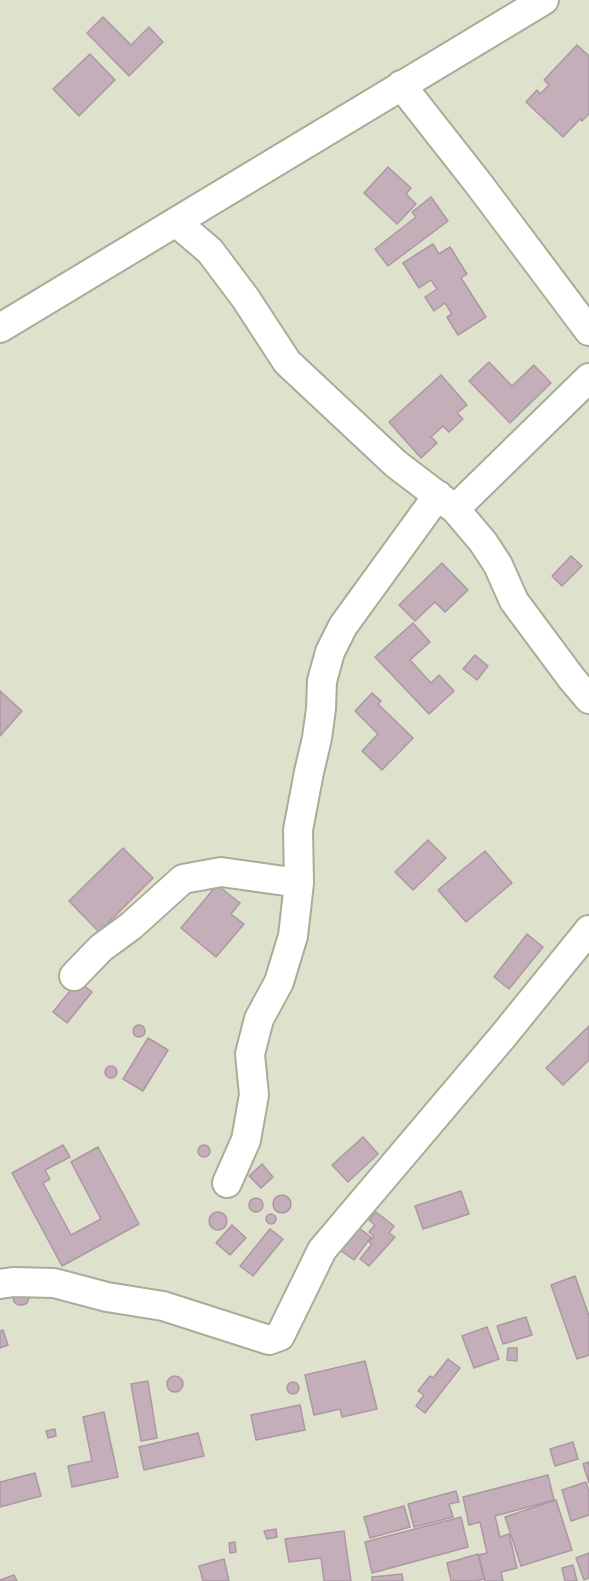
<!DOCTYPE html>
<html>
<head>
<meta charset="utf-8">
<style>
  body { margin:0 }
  canvas { display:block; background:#dee2cc }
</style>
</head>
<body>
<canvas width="589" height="1581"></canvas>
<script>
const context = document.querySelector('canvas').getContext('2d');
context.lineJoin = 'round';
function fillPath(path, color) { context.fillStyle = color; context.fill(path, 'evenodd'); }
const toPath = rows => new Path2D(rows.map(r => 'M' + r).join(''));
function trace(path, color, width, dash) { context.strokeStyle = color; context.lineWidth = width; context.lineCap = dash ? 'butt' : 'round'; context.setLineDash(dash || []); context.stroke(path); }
const building = toPath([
  [103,17,131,45,149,27,163,42,129,76,87,33,103,17],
  [577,45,589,56,589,114,582,121,580,119,563,137,526,102,537,90,540,94,549,85,544,80,577,45],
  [90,54,115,80,79,116,53,89,90,54],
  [388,167,411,188,406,194,416,204,397,224,364,193,388,167],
  [431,197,448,221,388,266,375,249,416,217,412,212,431,197],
  [433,244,439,254,450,247,467,274,461,278,486,317,458,335,447,317,452,314,445,303,434,311,425,297,437,289,431,280,419,288,403,263,433,244],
  [489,362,512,386,534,365,551,383,510,423,469,381,489,362],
  [441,375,467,405,457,413,463,419,449,432,443,426,431,437,437,443,421,458,389,422,441,375],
  [571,556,582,566,562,586,552,576,571,556],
  [442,563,468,590,445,612,435,602,415,621,399,605,442,563],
  [413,623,430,642,410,660,431,683,439,675,454,691,429,714,375,657,413,623],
  [475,655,488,666,477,680,463,669,475,655],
  [0,691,22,711,0,736,0,691],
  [372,693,381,701,378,704,413,738,382,770,362,751,378,734,355,711,372,693],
  [428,840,446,858,413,890,395,872,428,840],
  [123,848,153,878,99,932,69,901,123,848],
  [485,851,512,883,466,922,438,890,485,851],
  [217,885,240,903,231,914,244,924,216,957,181,928,217,885],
  [527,934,543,947,509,989,494,977,527,934],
  [78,981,92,992,67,1023,53,1012,78,981],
  '133 1031a6 6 0 1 1 12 0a6 6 0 1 1-12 0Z',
  [589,1026,589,1060,563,1085,546,1068,589,1026],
  [148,1038,168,1050,143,1091,123,1079,148,1038],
  '105 1072a6 6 0 1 1 12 0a6 6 0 1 1-12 0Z',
  [363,1137,378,1154,348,1182,332,1165,363,1137],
  '198 1151a6 6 0 1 1 12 0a6 6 0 1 1-12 0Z',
  [63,1145,70,1157,45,1170,50,1179,43,1183,71,1235,101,1219,71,1162,98,1147,139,1224,62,1266,12,1173,63,1145],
  [262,1164,273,1177,261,1188,249,1176,262,1164],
  [461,1191,469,1214,423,1229,415,1206,461,1191],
  '273 1204a9 9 0 1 1 18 0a9 9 0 1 1-18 0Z',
  '249 1205a7 7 0 1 1 14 0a7 7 0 1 1-14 0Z',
  [376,1212,394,1226,389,1233,395,1237,369,1266,360,1259,372,1244,369,1242,374,1236,369,1232,375,1225,369,1220,376,1212],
  '209 1221a9 9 0 1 1 18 0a9 9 0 1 1-18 0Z',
  '266 1219a5 5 0 1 1 10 0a5 5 0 1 1-10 0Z',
  [351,1222,371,1237,354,1260,334,1246,351,1222],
  [232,1225,246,1238,230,1255,216,1243,232,1225],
  [270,1229,283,1239,253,1276,240,1266,270,1229],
  [575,1276,589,1316,589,1355,577,1359,551,1285,575,1276],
  [15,1292,28,1293,29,1298,27,1303,23,1305,18,1305,14,1302,13,1297,15,1292],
  [526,1317,532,1335,503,1344,497,1326,526,1317],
  [487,1327,499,1359,474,1368,462,1336,487,1327],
  [3,1330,8,1345,0,1348,0,1331,3,1330],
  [508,1348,517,1348,517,1361,507,1360,508,1348],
  [448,1359,460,1368,425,1413,416,1406,424,1395,418,1391,430,1376,433,1378,448,1359],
  [365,1361,377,1409,342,1417,340,1409,314,1415,305,1375,365,1361],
  '167 1384a8 8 0 1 1 16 0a8 8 0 1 1-16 0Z',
  [148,1381,157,1438,141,1441,131,1384,148,1381],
  '287 1388a6 6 0 1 1 12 0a6 6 0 1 1-12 0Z',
  [300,1405,305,1430,256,1440,251,1415,300,1405],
  [104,1412,118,1477,72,1487,68,1466,92,1461,83,1417,104,1412],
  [55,1429,56,1436,48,1438,46,1431,55,1429],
  [198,1433,204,1456,144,1470,139,1447,198,1433],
  [573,1442,578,1459,555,1466,550,1449,573,1442],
  [589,1462,589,1483,583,1464,589,1462],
  [35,1473,41,1496,0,1507,0,1482,35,1473],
  [548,1475,554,1500,495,1516,500,1537,509,1534,517,1568,501,1572,503,1581,485,1581,479,1555,487,1553,480,1522,469,1525,463,1497,548,1475],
  [586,1482,589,1492,589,1515,571,1521,562,1490,586,1482],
  [456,1491,459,1502,449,1504,453,1517,414,1527,408,1504,456,1491],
  [556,1500,572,1550,521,1566,505,1517,556,1500],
  [404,1506,410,1527,370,1538,364,1517,404,1506],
  [461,1517,468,1547,372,1573,365,1542,461,1517],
  [276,1529,277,1537,267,1539,264,1531,276,1529],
  [344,1531,351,1581,324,1581,321,1558,289,1562,285,1539,344,1531],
  [235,1542,236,1552,230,1553,229,1543,235,1542],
  [589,1553,589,1578,584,1580,576,1558,589,1553],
  [478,1554,484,1579,476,1581,451,1581,447,1563,478,1554],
  [224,1559,229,1581,203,1581,199,1566,224,1559],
  [573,1565,577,1581,565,1581,562,1568,573,1565],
  [402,1574,403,1581,372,1581,372,1577,402,1574],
  [14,1575,17,1581,0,1581,0,1580,14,1575]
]);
const minor = toPath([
  [401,85,478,183,589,331],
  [176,222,210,251,246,299,287,362,396,464,455,509,483,542,498,565,514,601,572,679,589,699],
  [0,328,544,0],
  [455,509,589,378],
  [74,976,101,948,131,926,183,879,221,872,299,883],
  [227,1183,246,1140,254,1095,250,1054,259,1019,279,982,293,936,299,883,298,830,309,772,317,738,321,709,322,681,330,652,343,626,438,495],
  [0,1284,13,1282,54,1283,107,1297,163,1306,269,1340,280,1336,322,1250,504,1035,589,930]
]);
fillPath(building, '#c4aeba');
trace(building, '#ac97a3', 1.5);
trace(minor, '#a9ac97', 32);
trace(minor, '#fff', 28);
</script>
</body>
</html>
